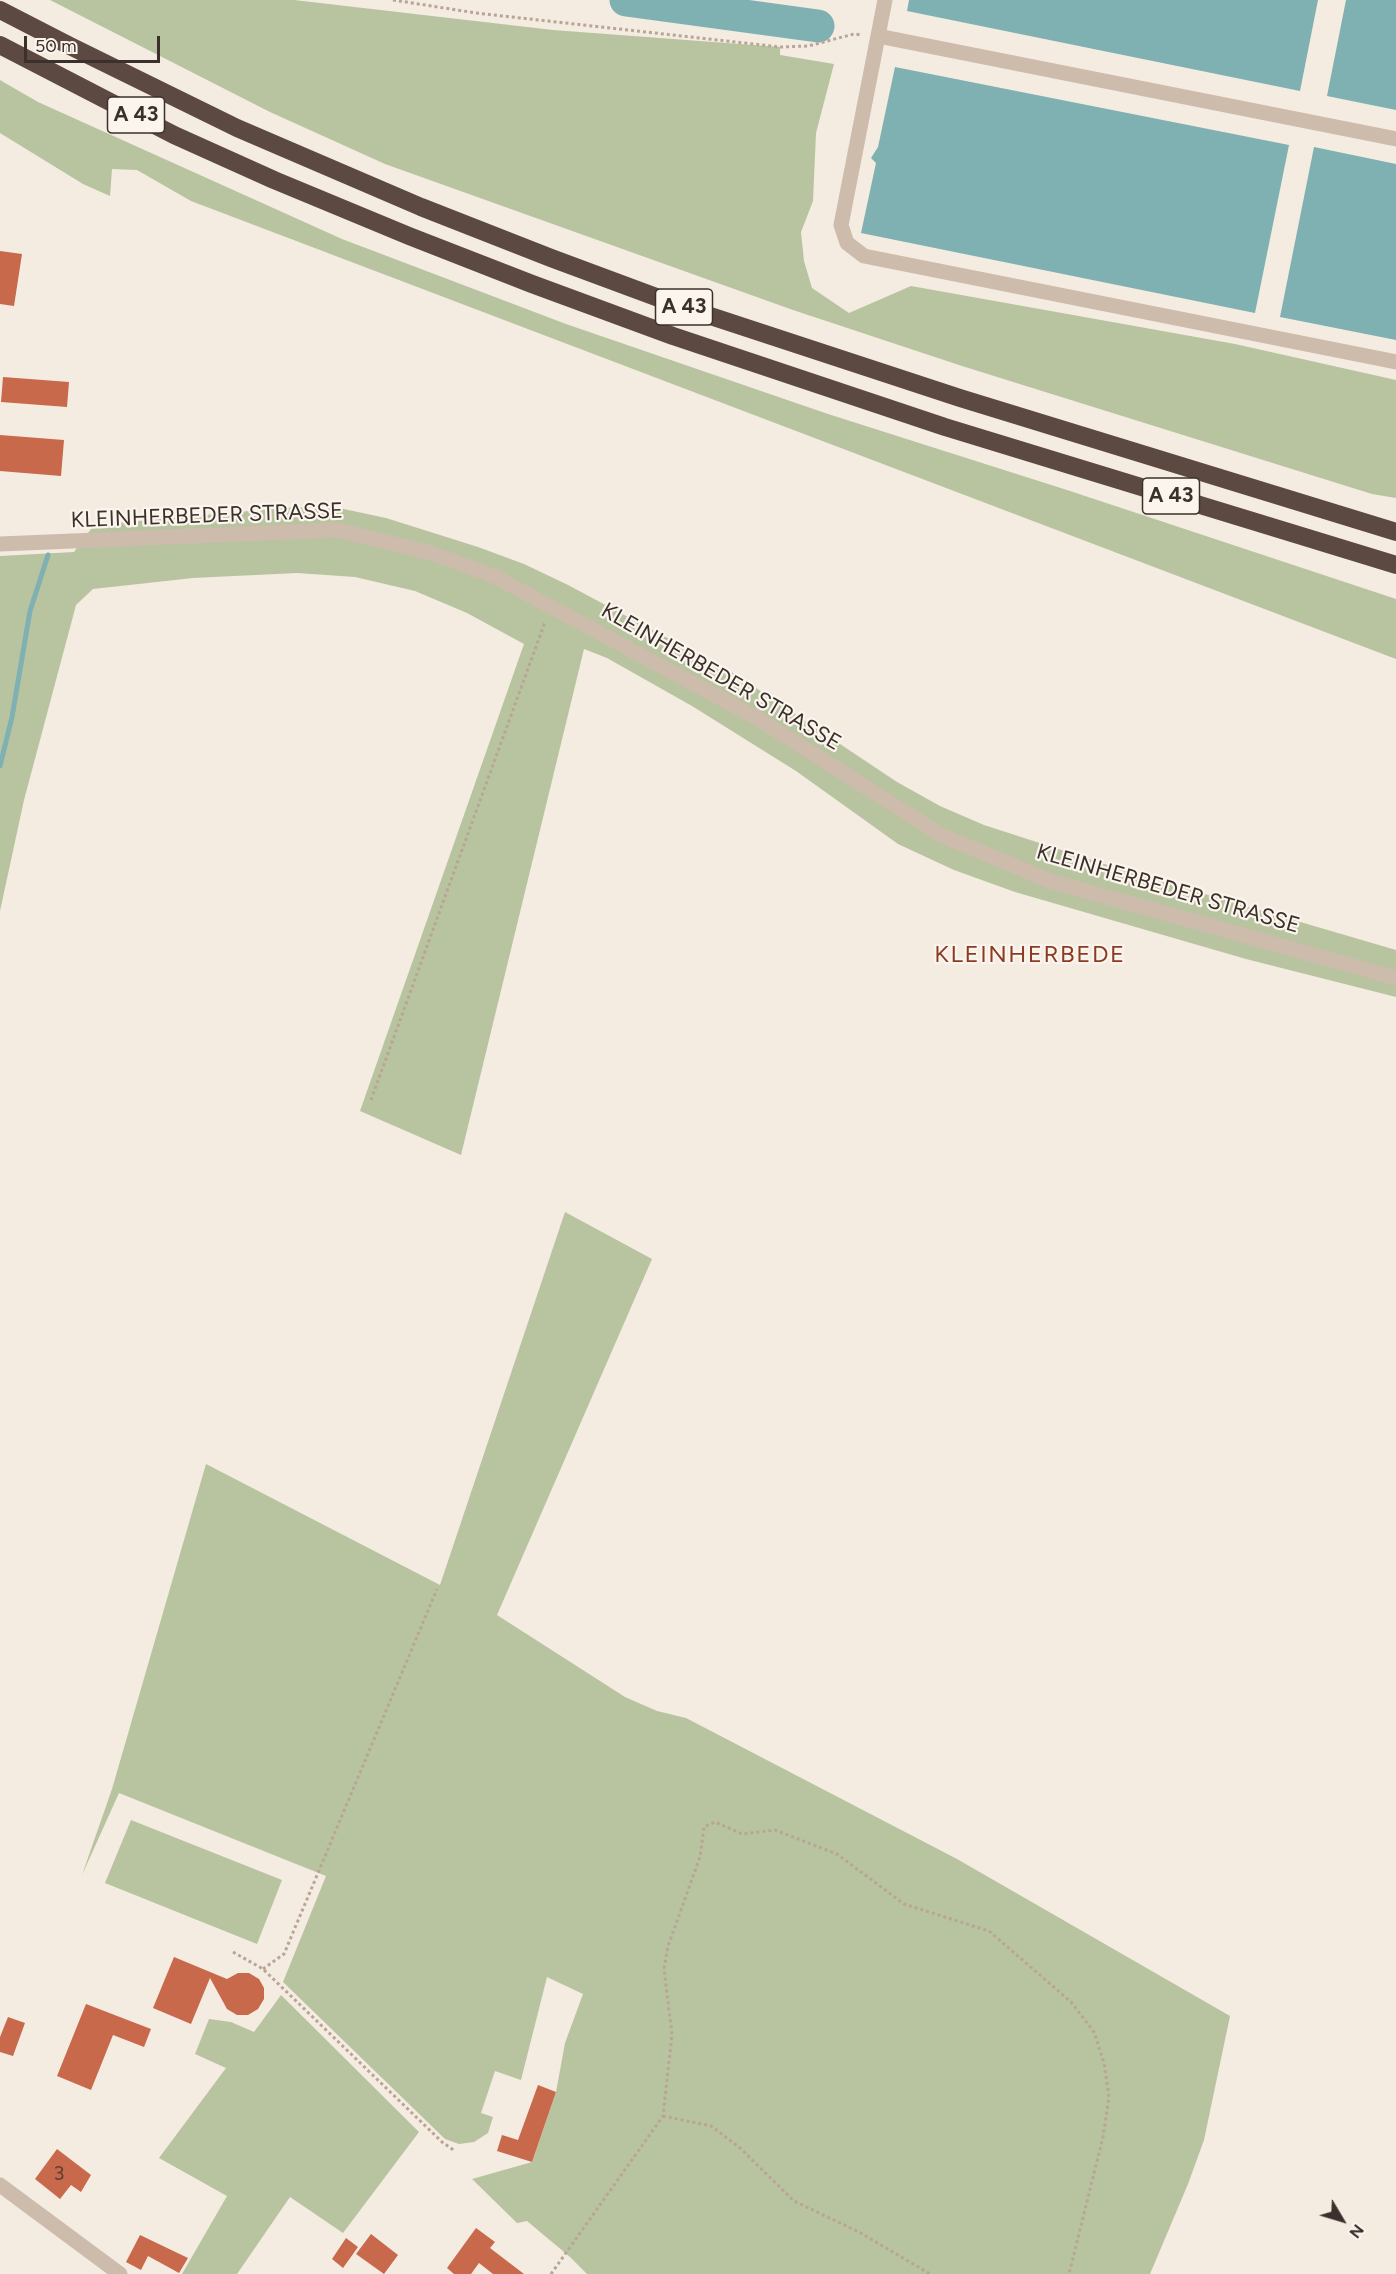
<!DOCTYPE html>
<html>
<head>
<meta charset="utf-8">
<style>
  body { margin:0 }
  #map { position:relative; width:1396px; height:2274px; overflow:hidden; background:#f4ebe1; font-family:Figtree,sans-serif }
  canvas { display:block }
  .north { position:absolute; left:1312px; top:2190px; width:60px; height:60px; -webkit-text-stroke:4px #fbf5ee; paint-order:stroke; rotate:128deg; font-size:16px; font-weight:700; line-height:24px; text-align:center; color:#3b302b }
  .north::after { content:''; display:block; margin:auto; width:21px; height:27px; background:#3b302b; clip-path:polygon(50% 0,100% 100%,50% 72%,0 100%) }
  .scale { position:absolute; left:24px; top:36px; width:136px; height:27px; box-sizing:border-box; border:3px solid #3b302b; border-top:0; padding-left:8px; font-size:18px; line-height:21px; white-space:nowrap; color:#3b302b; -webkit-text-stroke:4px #fbf5ee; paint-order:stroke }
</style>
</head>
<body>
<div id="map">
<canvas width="1396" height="2274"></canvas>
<div class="north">N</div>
<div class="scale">50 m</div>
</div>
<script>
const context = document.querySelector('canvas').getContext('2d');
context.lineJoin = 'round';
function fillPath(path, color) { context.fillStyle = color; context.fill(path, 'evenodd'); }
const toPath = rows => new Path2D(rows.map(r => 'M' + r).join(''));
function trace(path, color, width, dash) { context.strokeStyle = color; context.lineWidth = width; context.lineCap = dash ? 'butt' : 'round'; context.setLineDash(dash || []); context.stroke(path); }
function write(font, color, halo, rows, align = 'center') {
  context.font = font + ' Figtree,sans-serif'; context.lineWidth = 4.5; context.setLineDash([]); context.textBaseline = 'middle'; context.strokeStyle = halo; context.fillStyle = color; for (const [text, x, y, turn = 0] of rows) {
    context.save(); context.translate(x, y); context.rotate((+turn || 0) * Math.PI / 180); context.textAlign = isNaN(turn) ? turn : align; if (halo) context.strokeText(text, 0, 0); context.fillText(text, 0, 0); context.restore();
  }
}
const green = toPath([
  [50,0,294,0,553,30,780,47,780,55,834,64,816,133,813,201,801,232,804,261,812,288,849,313,911,286,1235,344,1396,380,1396,498,1372,494,962,366,793,310,385,164,270,112],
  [0,80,38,102,342,239,566,324,828,414,1067,490,1396,599,1396,659,191,201,137,170,112,169,110,196,83,184,0,133],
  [294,507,339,508,386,518,478,547,524,564,568,585,735,674,897,782,940,806,984,825,1126,871,1396,950,1396,997,1246,959,1015,892,954,870,898,844,796,771,692,706,607,658,584,649,461,1155,360,1111,524,644,467,613,415,591,355,577,297,573,193,578,93,589,76,605,24,800,0,911,0,556,74,552,94,525],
  [565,1212,652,1259,497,1615,625,1697,657,1711,686,1718,957,1859,1230,2016,1204,2140,1188,2184,1150,2274,587,2274,570,2257,527,2221,517,2223,472,2179,532,2162,556,2092,565,2043,583,1994,547,1977,521,2080,495,2071,481,2113,493,2117,488,2133,474,2142,459,2144,445,2139,283,1982,326,1876,119,1793,82,1875,112,1789,206,1464,440,1585],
  [131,1820,282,1880,257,1944,105,1883],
  [281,1995,419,2132,343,2233,290,2197,237,2274,182,2274,227,2196,159,2158,226,2068,195,2054,209,2019,231,2022,254,2032]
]);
const water = toPath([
  [909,0,1318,0,1300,91,907,11],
  [1346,0,1396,0,1396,110,1327,96],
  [895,67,1289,145,1255,313,861,233,876,163,871,158,878,147],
  [1314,147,1396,164,1396,340,1280,317]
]);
const stream = toPath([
  [0,766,12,717,30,611,48,555]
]);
const river = toPath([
  [626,0,818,26]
]);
const building = toPath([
  [0,251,22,254,14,306,0,304],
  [3,377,69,382,67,407,1,402],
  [0,435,64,440,61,476,0,471],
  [174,1957,227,1979,238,1973,249,1973,259,1979,264,1988,264,1999,258,2009,248,2015,237,2015,227,2009,210,1978,191,2024,153,2008],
  [86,2004,151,2029,144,2047,113,2035,91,2090,57,2076],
  [8,2017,25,2023,13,2056,0,2052,0,2037],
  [538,2085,556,2092,532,2162,497,2151,502,2135,518,2140],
  [57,2149,91,2175,81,2192,71,2185,60,2199,35,2179],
  [476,2228,495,2242,490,2248,524,2274,493,2274,479,2263,471,2274,454,2274,447,2268],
  [371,2234,398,2255,384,2274,356,2254],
  [140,2235,188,2258,179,2273,148,2256,141,2270,126,2262],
  [346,2238,358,2247,343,2268,332,2259]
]);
const path = toPath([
  [393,0,476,13,780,47,808,46,854,34,861,35],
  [371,1100,545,622],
  [233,1952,263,1969,442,2142,455,2151],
  [263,1969,284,1954,437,1589],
  [663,2116,711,2126,739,2147,794,2201,859,2232,930,2274],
  [551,2274,663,2116,672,2035,664,1969,668,1946,700,1857,704,1827,715,1822,742,1834,775,1830,837,1854,904,1904,989,1931,1071,2002,1094,2032,1104,2063,1109,2097,1103,2137,1069,2274]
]);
const minor = toPath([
  [885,0,841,225,847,243,864,256,1396,362],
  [878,36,1396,139],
  [0,544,337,530,431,553,494,576,757,718,941,835,1050,881,1396,978],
  [0,2185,120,2274]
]);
const highway = toPath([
  [0,10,70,46,237,128,421,207,551,258,683,307,960,398,1396,532],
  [0,45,174,135,274,180,409,236,532,284,673,336,945,427,1396,565]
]);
const numberNames = [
  ["3",59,2174]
];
const shields = [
  [136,115,57],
  [684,307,57],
  [1171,496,57]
];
const shieldNames = [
  ["A 43",136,115],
  ["A 43",684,307],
  ["A 43",1171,496]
];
const streetNames = [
  ["KLEINHERBEDER STRASSE",207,516,-2],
  ["KLEINHERBEDER STRASSE",721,677,30],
  ["KLEINHERBEDER STRASSE",1168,889,16]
];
const neighbourhoodNames = [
  ["KLEINHERBEDE",1030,955]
];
fillPath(green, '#b8c4a0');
fillPath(water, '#7fb0b2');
trace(stream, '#7fb0b2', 5);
trace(river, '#7fb0b2', 33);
fillPath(building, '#c8694b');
trace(path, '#b9a596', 3, [3, 3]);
trace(minor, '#cdbbac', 15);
trace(highway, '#5c4a42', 18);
write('20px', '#5e3e33', null, numberNames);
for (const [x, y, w] of shields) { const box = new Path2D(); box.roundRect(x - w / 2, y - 18, w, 36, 4.5); context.fillStyle = '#fbf5ee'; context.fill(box); trace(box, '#3b302b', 1.5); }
write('bold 21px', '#3b302b', null, shieldNames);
write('22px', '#3b302b', '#fbf5ee', streetNames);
context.letterSpacing = '1.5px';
write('24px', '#8c3b22', '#fbf5ee', neighbourhoodNames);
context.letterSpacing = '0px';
</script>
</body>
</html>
